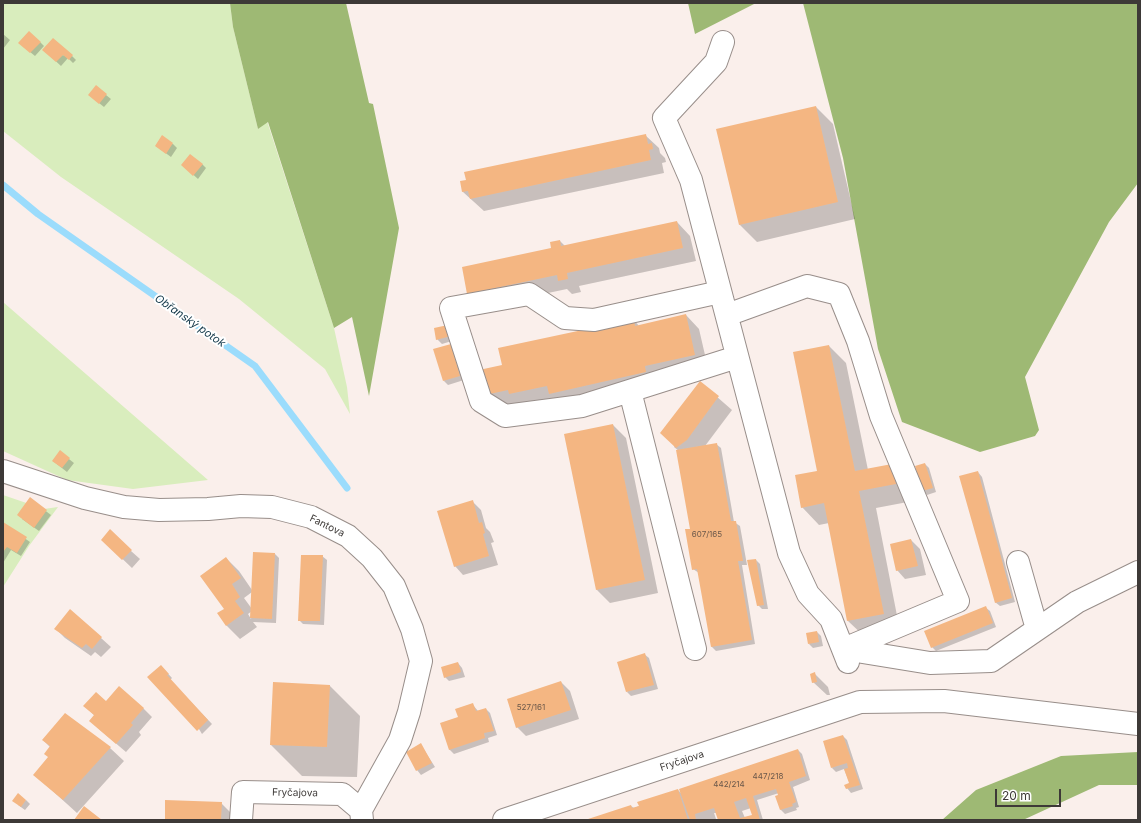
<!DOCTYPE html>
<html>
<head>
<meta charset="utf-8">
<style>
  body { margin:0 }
  #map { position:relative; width:1141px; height:823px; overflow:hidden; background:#faefeb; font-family:Inter,sans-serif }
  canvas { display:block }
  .frame { position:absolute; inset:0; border:4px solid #3d3937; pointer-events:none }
  .scale { position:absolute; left:995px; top:789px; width:66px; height:18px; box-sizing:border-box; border:2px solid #3d3937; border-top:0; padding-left:5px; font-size:12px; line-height:14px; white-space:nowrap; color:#3d3937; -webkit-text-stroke:3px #fff; paint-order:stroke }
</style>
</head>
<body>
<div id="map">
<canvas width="1141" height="823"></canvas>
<div class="frame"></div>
<div class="scale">20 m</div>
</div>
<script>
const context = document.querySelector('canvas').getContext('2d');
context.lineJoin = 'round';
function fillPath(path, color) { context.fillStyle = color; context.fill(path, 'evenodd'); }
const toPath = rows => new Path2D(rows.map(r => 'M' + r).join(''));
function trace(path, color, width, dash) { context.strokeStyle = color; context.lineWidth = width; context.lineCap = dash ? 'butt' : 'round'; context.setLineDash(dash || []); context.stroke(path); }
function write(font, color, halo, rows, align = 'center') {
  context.font = font + ' Inter,sans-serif'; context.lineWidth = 4; context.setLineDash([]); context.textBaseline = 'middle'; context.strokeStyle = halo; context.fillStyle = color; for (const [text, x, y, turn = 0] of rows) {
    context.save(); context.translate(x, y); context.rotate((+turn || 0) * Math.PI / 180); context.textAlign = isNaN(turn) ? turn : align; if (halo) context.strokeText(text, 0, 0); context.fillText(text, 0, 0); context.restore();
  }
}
const green = toPath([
  [3,3,230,3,233,27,258,129,267,121,334,328,347,387,350,414,325,369,239,299,61,177,3,131],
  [3,302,208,480,133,489,67,480,3,451],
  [3,495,44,509,58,507,29,546,3,587]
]);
const forest = toPath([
  [230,3,346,3,369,103,373,104,399,228,369,396,352,317,334,328,268,122,258,129,233,27],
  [688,3,756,3,695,34],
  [803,3,1138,3,1138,183,1109,222,1025,377,1039,430,1035,436,980,452,902,422,878,349,843,158],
  [1138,752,1138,785,1099,785,1023,820,942,820,976,790,1061,756]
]);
const shadow = toPath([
  [3,34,10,40,3,49],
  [40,42,44,46,35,56,24,47],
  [48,54,72,56,76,60,73,63,68,58,61,66],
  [96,87,111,99,104,107,94,99],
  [816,107,833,124,855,219,757,242,739,224],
  [645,135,659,148,660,153,665,158,666,162,662,163,664,173,484,211,463,192,461,182],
  [173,144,177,148,171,157,156,146],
  [202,164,206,168,198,179,187,169],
  [677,222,690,236,696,261,579,286,581,292,572,294,567,289,481,307,468,294,552,249,560,241,565,246],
  [686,315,699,329,708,368,659,386,499,408,486,395,503,366,634,320,639,326],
  [452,330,455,340,442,344,437,339],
  [450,345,454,349,464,380,448,385,444,381],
  [829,346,846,363,868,470,892,465,913,501,876,508,900,631,866,638,848,621,829,523,819,525,802,507,818,472],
  [700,382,732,410,705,446,716,444,721,448,734,522,740,526,747,565,742,565,755,644,716,651,712,647,699,573,693,569,691,529,679,451,674,447],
  [613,425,626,438,658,593,610,603,597,590],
  [60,452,74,463,67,472,53,461],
  [925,464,929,468,936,492,927,495,923,491],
  [978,472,982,477,1015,602,1000,606,995,602],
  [30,499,51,515,39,531,22,519],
  [472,501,481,510,486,528,490,532,494,542,491,543,498,565,463,575,455,566],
  [3,523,30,542,21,556,11,550,3,563],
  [911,540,920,549,926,575,905,579,897,570],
  [111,548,131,551,140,559,132,568],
  [275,554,279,558,276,623,253,622,257,627,240,639,227,626,219,614,225,609,226,558,239,571,252,590],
  [252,592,252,609,244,598],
  [252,611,251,619,248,614],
  [322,556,327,560,324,625,303,624,299,620],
  [756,560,760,564,768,609,762,609,758,605],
  [985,607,990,611,996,627,936,651,932,647],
  [71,611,111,647,101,657,95,652,91,656,65,638,56,629],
  [817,632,821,636,823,646,813,648,809,644],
  [644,654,649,658,658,689,631,696,627,692],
  [458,663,462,668,465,677,449,681,445,677],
  [161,666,172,678,170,680,212,724,202,734],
  [815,674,828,687,830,695,827,695,813,682],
  [561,682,570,691,579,719,526,736,517,727],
  [274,683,330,686,360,716,357,777,302,776,271,745],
  [106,702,143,708,152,717,139,732,141,735,126,752,99,729,95,716,85,706],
  [473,705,478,711,486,709,490,713,497,735,488,738,489,742,454,754,449,749,459,718],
  [65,714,110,748,124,761,77,813,35,775,49,758,50,747,43,740],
  [843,736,847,740,863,789,851,793,847,788,850,784,844,769,836,772,832,768],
  [421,745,435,767,421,775,417,770],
  [798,750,802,754,810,780,793,787,799,807,796,808,797,810,785,814,781,810,777,796,780,795,779,793,757,800,763,820,719,820,717,813,714,813,716,819,713,820,588,820,631,806,634,808,678,790,682,794],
  [751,808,754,819,745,818,742,811],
  [26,800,30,804,25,810,18,805],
  [221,803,238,820,166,820]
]);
const stream = toPath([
  [3,185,38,214,255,366,347,488]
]);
const building = toPath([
  [29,31,41,42,30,53,18,43],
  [53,38,73,55,69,60,63,55,56,62,42,50],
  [96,85,107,94,99,104,88,95],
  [816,106,838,202,739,225,716,129],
  [646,134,648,144,652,143,653,149,649,150,651,160,470,199,468,191,462,192,460,181,466,180,464,172],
  [162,135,173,143,166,154,155,146],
  [190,154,203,164,193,176,181,165],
  [677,221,683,248,567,273,568,279,558,281,557,275,467,294,462,267,551,248,550,242,560,240,561,246],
  [686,314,695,355,645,366,646,372,549,394,547,386,509,394,508,390,485,395,479,370,502,365,498,348,634,319,635,326],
  [448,325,451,336,436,340,434,328],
  [451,344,460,376,443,381,433,349],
  [829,345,855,471,892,464,896,484,859,491,884,614,847,621,824,503,801,508,795,475,817,471,793,352],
  [700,381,719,396,687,440,676,448,660,433],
  [613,424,645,580,596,590,564,434],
  [717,443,731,521,736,521,743,561,738,561,752,640,711,647,697,569,692,570,685,529,690,529,676,450],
  [60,450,70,458,62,468,52,461],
  [925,463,933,488,922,491,915,466],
  [978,471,1012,598,995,603,959,476],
  [30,497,47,510,34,528,17,515],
  [473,500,479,523,482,522,485,533,483,534,489,556,454,567,437,511],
  [3,522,27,537,17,553,7,547,3,552],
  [110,529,132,550,122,560,101,540],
  [911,539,918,566,896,571,890,544],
  [253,552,275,553,272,619,250,618],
  [301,555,323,555,320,621,298,621],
  [226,557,241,578,232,584,240,597,235,601,244,613,226,626,217,613,224,609,200,576],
  [756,559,764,605,757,606,747,560],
  [986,606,993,623,931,648,924,631],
  [70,609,102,637,92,649,86,644,82,648,54,629],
  [817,631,819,642,808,644,806,633],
  [645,653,654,685,626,692,617,662],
  [458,662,461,672,444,678,441,667],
  [161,665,169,674,167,675,208,720,197,731,147,677],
  [815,672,817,682,812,683,810,674],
  [561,681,571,710,516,728,507,699],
  [273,682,330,685,327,747,270,745],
  [119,686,144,708,131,723,133,725,116,744,89,721,94,715,83,706,96,692,106,701],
  [473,703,476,711,486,708,494,731,484,733,485,738,449,750,440,723,458,717,455,709],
  [65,713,111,747,63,800,33,775,48,757,44,754,50,746,42,740],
  [843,735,860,785,846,789,844,785,849,783,844,769,848,768,847,763,831,768,823,741],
  [421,743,432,763,416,771,406,752],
  [798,749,806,776,789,782,796,802,792,804,793,806,780,810,775,796,778,795,776,789,753,796,760,820,718,820,714,808,695,814,696,820,690,820,679,789],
  [746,798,752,815,740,818,734,802],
  [678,789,688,820,585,820,631,805,632,808,639,806,637,802],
  [18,793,26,800,21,807,12,801],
  [165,800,222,802,221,820,165,820],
  [84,806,102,820,74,820]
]);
const minor = toPath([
  [723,42,716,62,664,118,691,180,789,553,808,594,831,619,848,662],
  [720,292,594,320,565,318,529,294,451,308,481,401,505,416,582,406,737,357],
  [727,315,807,286,839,294,858,341,881,416,958,601,844,649,930,663,991,661,1077,602,1138,572],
  [630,391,695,649],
  [3,471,85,498,124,507,159,510,208,509,241,506,272,507,311,517,348,536,372,558,394,586,412,629,421,661,409,712,400,740,361,810],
  [1018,562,1037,629],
  [241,820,243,792,342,794,361,810,362,820]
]);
const major = toPath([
  [504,820,860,702,944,701,1138,724]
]);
const numberNames = [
  ["607/165",707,535],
  ["527/161",531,708],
  ["447/218",768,777],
  ["442/214",729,785]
];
const streetNames = [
  ["Fantova",327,526,26],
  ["Fryčajova",682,761,-18],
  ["Fryčajova",295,793,1]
];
const waterNames = [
  ["Obřanský potok",190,321,35]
];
fillPath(green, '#d9edbd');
fillPath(forest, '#9eb974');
fillPath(shadow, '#0003');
trace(stream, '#9bdcfc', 7);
fillPath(building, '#f4b682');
trace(minor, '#988e8a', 24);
trace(major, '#988e8a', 24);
trace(minor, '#fff', 22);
trace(major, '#fff', 22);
write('8px', '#6b584a', null, numberNames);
write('10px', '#3d3937', '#fff', streetNames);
write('italic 11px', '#123748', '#fff', waterNames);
</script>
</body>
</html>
